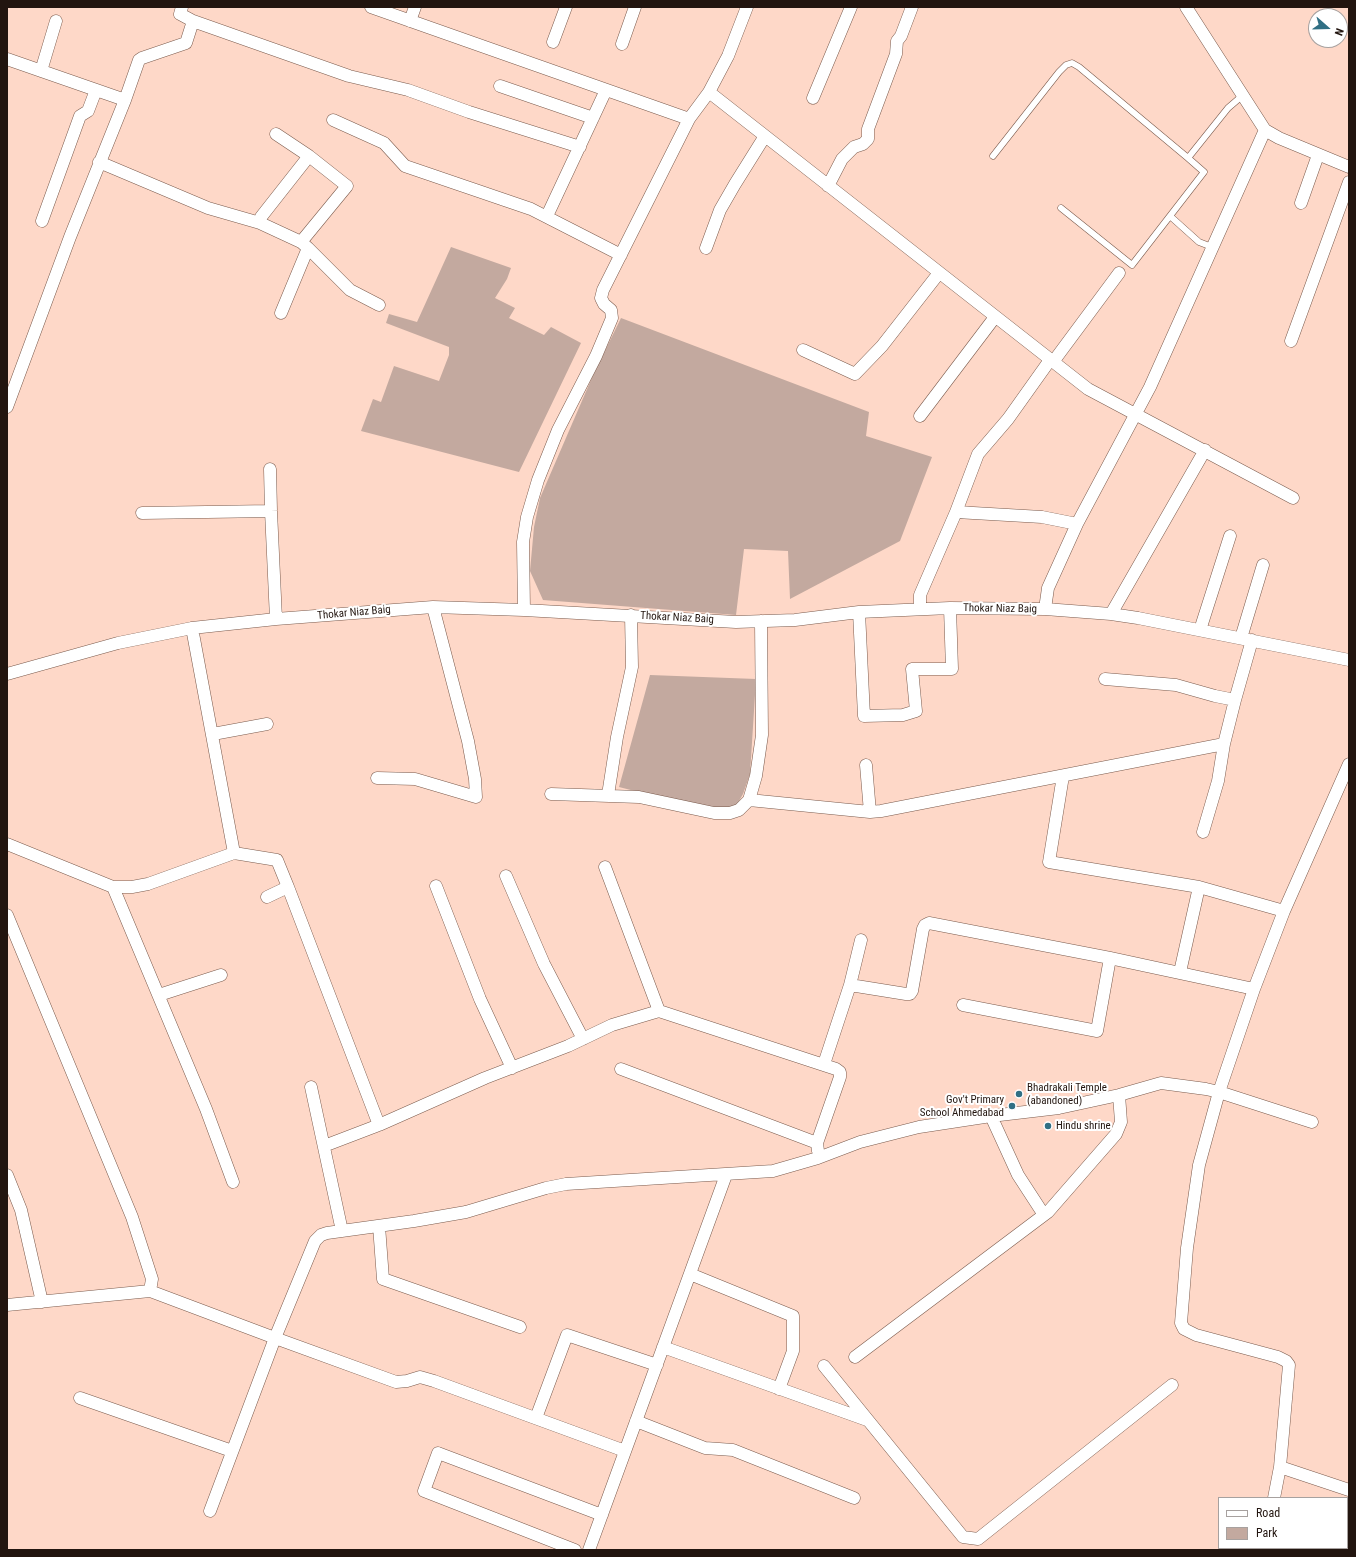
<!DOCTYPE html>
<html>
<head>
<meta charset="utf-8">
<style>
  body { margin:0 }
  #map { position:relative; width:1356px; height:1557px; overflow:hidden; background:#fed8c8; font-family:"Roboto Condensed",sans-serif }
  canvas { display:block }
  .frame { position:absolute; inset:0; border:8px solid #22150f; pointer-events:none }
  .legend { position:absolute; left:1218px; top:1497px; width:130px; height:52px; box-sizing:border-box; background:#fff; border:1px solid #a7a19f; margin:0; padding:5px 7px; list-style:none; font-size:12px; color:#22150f }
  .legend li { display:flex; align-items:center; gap:8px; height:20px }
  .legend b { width:20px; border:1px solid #a7a19f }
  .north { position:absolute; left:1308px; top:8px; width:40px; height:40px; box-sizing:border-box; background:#fff; border:1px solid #a7a19f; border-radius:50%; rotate:110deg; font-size:11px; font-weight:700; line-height:16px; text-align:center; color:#22150f }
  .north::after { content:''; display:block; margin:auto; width:14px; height:18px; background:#306f84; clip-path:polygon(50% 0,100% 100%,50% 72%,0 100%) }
</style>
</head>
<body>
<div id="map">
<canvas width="1356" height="1557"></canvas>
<div class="frame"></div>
<ul class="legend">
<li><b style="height:5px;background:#fff"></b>Road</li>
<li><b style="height:11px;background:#c3a99f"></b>Park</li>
</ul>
<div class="north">N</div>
</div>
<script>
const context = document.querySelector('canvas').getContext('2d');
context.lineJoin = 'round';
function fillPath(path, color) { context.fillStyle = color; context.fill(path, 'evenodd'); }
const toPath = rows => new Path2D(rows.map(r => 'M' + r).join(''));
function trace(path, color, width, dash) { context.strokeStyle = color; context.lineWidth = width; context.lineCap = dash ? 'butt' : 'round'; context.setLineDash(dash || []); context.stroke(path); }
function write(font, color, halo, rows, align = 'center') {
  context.font = font + ' "Roboto Condensed",sans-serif'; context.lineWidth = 4; context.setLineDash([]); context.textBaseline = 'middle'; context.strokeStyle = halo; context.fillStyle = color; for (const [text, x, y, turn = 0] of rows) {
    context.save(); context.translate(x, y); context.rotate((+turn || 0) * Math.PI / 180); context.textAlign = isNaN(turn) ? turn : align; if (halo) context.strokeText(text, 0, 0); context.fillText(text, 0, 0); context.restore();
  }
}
const green = toPath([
  [451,247,511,268,507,279,495,298,515,308,509,318,544,335,551,327,581,343,519,472,361,431,373,399,381,402,394,366,439,381,449,355,449,347,386,323,389,314,417,322],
  [621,318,869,412,866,436,932,457,900,541,790,599,788,551,744,549,736,615,543,600,530,571,534,527,540,498,594,373],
  [650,675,756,679,750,774,743,794,735,808,713,811,619,787]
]);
const lane = toPath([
  [993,156,1059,72,1066,65,1072,63,1079,67,1188,158,1228,108,1242,96],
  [1061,208,1132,265,1204,172,1188,158],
  [1170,216,1199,242,1212,247],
  [1347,1531,1349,1526],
  [1302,1550,1303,1548],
  [1340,1550,1341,1548]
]);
const street = toPath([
  [371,7,689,119],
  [1186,7,1265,130,1279,138,1349,167],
  [193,21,349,76,408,90,469,112,580,147],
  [410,21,415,7],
  [553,42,566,7],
  [622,44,635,7],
  [7,59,125,100],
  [41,71,56,21],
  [500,86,593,118],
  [709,92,1088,389,1293,498],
  [813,98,851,7],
  [333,120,384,143,405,166,531,209,621,255],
  [276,134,309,156,347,186,301,242],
  [99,162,208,208,260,223,301,242,308,248,281,313],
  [828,186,842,159,854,147,863,144,868,139,868,129,896,54,897,41,901,36,912,7],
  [1301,203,1318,155],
  [547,216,606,90],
  [42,221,80,116,88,111,96,90],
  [260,223,261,217,309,156],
  [308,248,350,290,379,305],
  [706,248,720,210,735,184,765,136],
  [1291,341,1349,182],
  [803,350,855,374,882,346,939,273],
  [1050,360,1008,419,978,454,956,512,1042,517,1077,524],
  [1053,362,1119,273],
  [7,407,70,237,125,100,139,60,142,58,186,43,193,21,180,14,182,7],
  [920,416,995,317],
  [270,469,271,511,276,619],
  [142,513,271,511],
  [920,609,920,595,956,512],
  [1045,609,1048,588,1077,524,1150,387,1265,130],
  [524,610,523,542,527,517,538,480,558,430,596,356,612,318,611,310,604,304,601,298,603,290,689,119,709,92,728,56,747,7],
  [859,612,864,716,903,715,916,711,912,669,952,669,950,608],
  [1111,614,1205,450],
  [192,628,234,853],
  [1200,630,1230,536],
  [1241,638,1263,565],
  [7,674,118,643,192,628,276,619,433,607,524,610,736,622,795,620,859,612,950,608,1045,609,1111,614,1138,618,1349,660],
  [1105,679,1176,685,1215,696,1235,700],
  [213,734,267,724],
  [866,765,870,812],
  [1063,776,1049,862,1199,887,1180,972],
  [377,778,415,779,476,797,475,779,468,741,433,607],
  [551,794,639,797,714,813,730,813,739,810,749,800,756,776,762,735,761,621],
  [608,795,617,737,632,667,631,615],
  [749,800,870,812,881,811,1224,744],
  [1203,832,1218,781,1224,744,1235,700,1252,640],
  [7,844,113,887,132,887,148,884,234,853,277,860,288,887,267,897],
  [605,867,659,1011],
  [506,876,544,964,583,1039],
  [436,886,480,999,512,1068],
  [113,887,206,1109,233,1182],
  [288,887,379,1125],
  [1199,887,1284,911],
  [7,915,132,1217,152,1279,150,1291],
  [850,985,906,994,910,994,912,991,923,929,925,925,929,923,1110,958,1254,989],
  [159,995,221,975],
  [963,1005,1097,1031,1110,958],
  [824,1064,850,985,861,940],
  [621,1069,817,1143,818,1151],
  [311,1087,342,1231],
  [991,1116,1018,1175,1044,1215],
  [324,1146,379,1125,485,1078,568,1046,612,1025,659,1011,836,1069,840,1072,840,1077,817,1143],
  [7,1175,21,1210,42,1302],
  [379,1226,383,1279,520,1327],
  [690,1274,793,1316,793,1351,779,1389],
  [7,1305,150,1291,275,1338,396,1382,407,1381,420,1377,434,1381,625,1451],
  [663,1347,867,1420],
  [855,1357,1048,1212,1116,1134,1121,1122,1119,1095],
  [824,1366,963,1537,978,1539,1172,1385],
  [80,1398,232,1451],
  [536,1418,567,1335,657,1365],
  [636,1421,705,1448,733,1450,854,1498],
  [1280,1467,1349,1490],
  [1274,1498,1280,1467,1289,1365,1286,1361,1278,1357,1196,1335,1184,1329,1181,1323,1187,1248,1199,1165,1219,1092,1254,989,1284,911,1349,764],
  [210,1511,275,1338,315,1241,321,1235,327,1233,414,1221,466,1212,546,1188,566,1184,773,1171,818,1158,860,1142,919,1127,991,1116,1059,1108,1119,1095,1161,1083,1206,1089,1219,1092,1312,1122],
  [575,1550,424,1491,438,1453,602,1515],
  [589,1550,726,1175],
  [1264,1550,1265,1548]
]);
const markers = [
  [1019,1094,4,"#306f84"],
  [1012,1106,4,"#306f84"],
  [1048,1126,4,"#306f84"]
];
const streetNames = [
  ["Thokar Niaz Baig",1000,609,1],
  ["Thokar Niaz Baig",354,613,-5],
  ["Thokar Niaz Baig",677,618,3]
];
const poiNames = [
  ["Bhadrakali Temple",1027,1088],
  ["(abandoned)",1027,1101],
  ["Gov't Primary",1004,1100,"right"],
  ["School Ahmedabad",1004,1113,"right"],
  ["Hindu shrine",1056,1126]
];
fillPath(green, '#c3a99f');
trace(lane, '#7b5b4d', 7);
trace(street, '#7b5b4d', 13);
trace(lane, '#fff', 6);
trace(street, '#fff', 12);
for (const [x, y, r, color] of markers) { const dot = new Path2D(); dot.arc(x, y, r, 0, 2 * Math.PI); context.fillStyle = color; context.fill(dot); trace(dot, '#fff', 1.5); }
write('11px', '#22150f', '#fff', streetNames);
write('11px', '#22150f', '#fff', poiNames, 'left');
</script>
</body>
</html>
